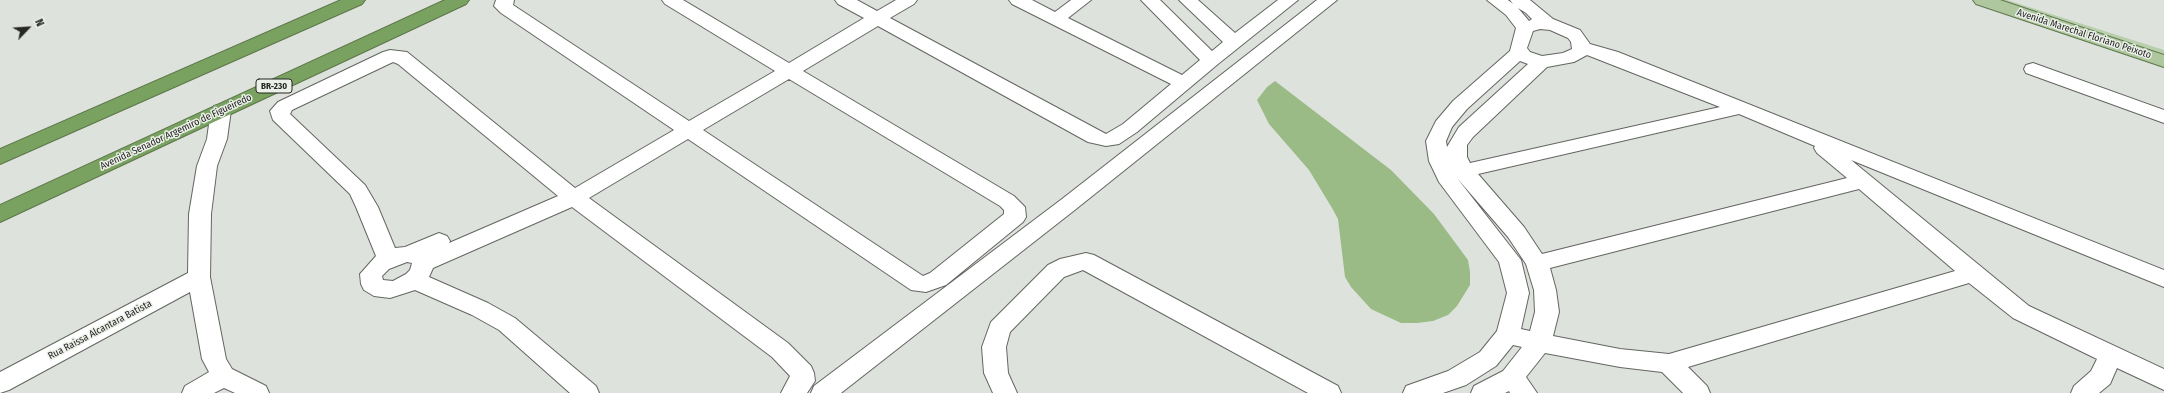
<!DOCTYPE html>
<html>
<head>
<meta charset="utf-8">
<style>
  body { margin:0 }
  #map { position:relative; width:2164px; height:393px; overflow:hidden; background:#dee2dc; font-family:"Fira Sans Condensed",sans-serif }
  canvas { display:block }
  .north { position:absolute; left:8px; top:8px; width:40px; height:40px; -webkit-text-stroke:3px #ebf0e9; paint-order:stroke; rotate:65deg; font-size:11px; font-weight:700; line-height:16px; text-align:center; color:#262725 }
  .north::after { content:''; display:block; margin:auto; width:14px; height:18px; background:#262725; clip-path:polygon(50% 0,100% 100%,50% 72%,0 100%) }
</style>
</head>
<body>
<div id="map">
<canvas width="2164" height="393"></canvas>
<div class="north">N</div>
</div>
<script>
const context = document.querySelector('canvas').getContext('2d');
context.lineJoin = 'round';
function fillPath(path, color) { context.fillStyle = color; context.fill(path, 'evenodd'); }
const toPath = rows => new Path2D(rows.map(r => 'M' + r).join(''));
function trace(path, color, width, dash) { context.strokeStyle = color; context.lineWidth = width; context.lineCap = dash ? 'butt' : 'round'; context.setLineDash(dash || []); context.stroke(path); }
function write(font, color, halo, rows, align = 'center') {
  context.font = font + ' "Fira Sans Condensed",sans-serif'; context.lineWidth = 3; context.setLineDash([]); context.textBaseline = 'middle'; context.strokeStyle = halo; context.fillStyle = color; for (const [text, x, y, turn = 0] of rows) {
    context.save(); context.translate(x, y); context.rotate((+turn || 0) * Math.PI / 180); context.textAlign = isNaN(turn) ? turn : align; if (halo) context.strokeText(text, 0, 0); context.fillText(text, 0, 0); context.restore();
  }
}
const green = toPath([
  [1984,0,2007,0,2164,50,2164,59]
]);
const water = toPath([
  [1275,81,1391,170,1434,214,1468,260,1470,272,1470,285,1457,306,1448,315,1433,321,1417,323,1401,323,1371,309,1351,287,1345,277,1338,219,1332,208,1309,170,1269,124,1257,100,1267,87]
]);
const street = toPath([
  [496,0,514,0,513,5,689,121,775,71,665,4,662,0,683,0,789,63,864,18,838,4,835,0,857,0,877,11,896,0,917,0,914,4,890,18,1106,134,1123,124,1171,84,1012,4,1009,0,1032,0,1055,12,1071,0,1091,0,1068,18,1182,75,1200,60,1141,0,1160,0,1212,51,1223,42,1179,0,1198,0,1235,33,1278,0,1298,0,1218,64,1137,132,1119,144,1106,146,1088,142,878,26,803,71,1014,196,1025,207,1026,217,1023,222,946,285,926,292,911,290,688,139,589,198,788,343,811,366,814,373,815,381,807,393,781,393,790,376,772,357,572,207,433,268,429,277,488,303,515,318,596,386,599,393,570,393,499,330,472,315,415,290,390,298,374,296,364,290,361,284,360,274,376,256,356,207,350,194,273,120,270,111,278,102,383,52,390,50,407,52,575,188,674,130,501,13,494,6,496,0],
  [393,62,398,64,558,196,449,243,450,241,447,236,439,233,405,247,395,248,378,207,365,185,290,114,292,110,393,62],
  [789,79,1000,206,1004,210,1004,214,930,273,923,276,703,130,789,79],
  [407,262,412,263,410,270,406,274,393,281,383,280,382,276,389,269,407,262],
  [1317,0,1337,0,1076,209,841,393,811,393,814,386,1062,199,1317,0],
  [1487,0,1508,0,1513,4,1510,0,1530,0,1553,19,1580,30,1590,44,1618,52,2164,270,2164,287,1851,160,2029,306,2164,369,2164,390,2117,368,2110,384,2099,393,2071,393,2074,386,2091,371,2097,359,2013,318,1969,283,1688,367,1707,386,1710,393,1683,393,1662,372,1620,367,1545,353,1526,377,1537,393,1510,393,1509,391,1505,393,1471,393,1474,386,1503,371,1522,347,1513,345,1496,366,1466,385,1443,393,1403,393,1406,386,1448,371,1480,352,1497,331,1507,293,1499,262,1439,182,1429,161,1426,141,1436,121,1453,101,1510,51,1516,28,1506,15,1487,0],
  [1518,8,1526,13,1532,19,1529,21,1518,8],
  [1540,29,1550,30,1568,38,1571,42,1572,49,1563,53,1542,56,1530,52,1527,48,1533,31,1540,29],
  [1587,55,1720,107,1470,163,1467,157,1467,145,1473,137,1547,67,1574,62,1587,55],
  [1520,61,1528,64,1459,127,1447,147,1446,141,1452,127,1467,109,1520,61],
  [1739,114,1815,146,1814,148,1817,153,1847,178,1542,254,1524,227,1478,174,1739,114],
  [1457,178,1508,237,1526,264,1534,290,1535,312,1530,331,1521,329,1529,293,1521,260,1457,178],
  [1859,189,1955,271,1669,354,1620,349,1553,336,1559,312,1556,290,1550,268,1859,189],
  [2033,63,2164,110,2164,123,2026,73,2024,69,2026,65,2033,63],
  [221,104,228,106,231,110,227,139,217,166,211,214,210,277,226,359,232,369,266,386,269,393,235,393,224,388,214,393,182,393,185,386,209,372,202,359,190,292,9,390,0,393,0,372,188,273,189,214,197,166,207,139,211,110,214,106,221,104],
  [1086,253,1094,255,1338,386,1341,393,1308,393,1083,270,1064,277,1010,332,1006,347,1008,373,1017,393,993,393,984,373,982,347,991,322,1048,265,1060,259,1086,253]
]);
const primary = toPath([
  [1973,0,2000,0,2164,55,2164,67,1976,4,1973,0]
]);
const highway = toPath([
  [341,0,365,0,362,4,0,164,0,149,341,0],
  [445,0,469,0,466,4,0,222,0,205,445,0]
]);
const shields = [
  [274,86,36]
];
const shieldNames = [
  ["BR-230",274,86]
];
const streetNames = [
  ["Avenida Marechal Floriano Peixoto",2084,34,18],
  ["Avenida Senador Argemiro de Figueiredo",176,132,-25],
  ["Rua Raissa Alcantara Batista",100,330,-28]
];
fillPath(green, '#b8cfab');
fillPath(water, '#9abb85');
trace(street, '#636661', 2);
trace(primary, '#5c764b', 2);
trace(highway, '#5c764b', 2);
fillPath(street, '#fff');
fillPath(primary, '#afc79f');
fillPath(highway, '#79a15f');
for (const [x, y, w] of shields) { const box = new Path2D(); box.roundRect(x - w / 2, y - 7, w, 14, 3); context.fillStyle = '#ebf0e9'; context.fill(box); trace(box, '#262725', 1); }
write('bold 9px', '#262725', null, shieldNames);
write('10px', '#262725', '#ebf0e9', streetNames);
</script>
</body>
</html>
